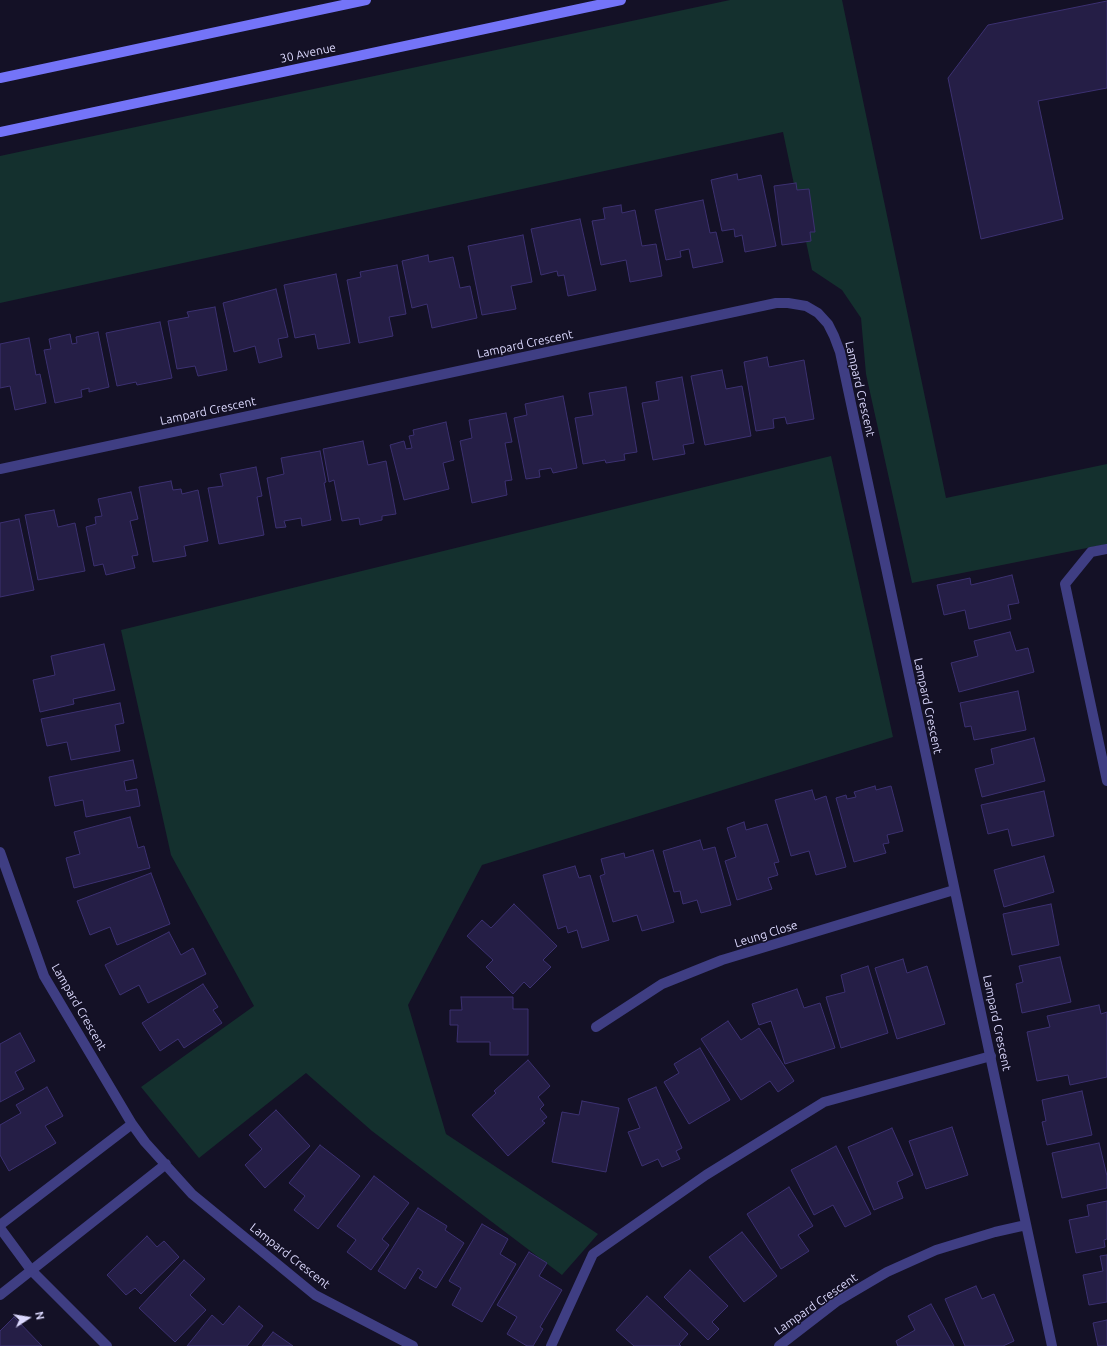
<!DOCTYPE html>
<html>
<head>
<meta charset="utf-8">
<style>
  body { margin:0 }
  #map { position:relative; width:1107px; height:1346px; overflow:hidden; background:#141126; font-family:Ubuntu,sans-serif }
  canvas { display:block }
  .north { position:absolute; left:8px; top:1298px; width:40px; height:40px; -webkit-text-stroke:3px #141126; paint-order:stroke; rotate:78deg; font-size:11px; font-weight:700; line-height:16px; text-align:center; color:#dbd8fd }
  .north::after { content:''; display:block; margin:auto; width:14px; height:18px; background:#dbd8fd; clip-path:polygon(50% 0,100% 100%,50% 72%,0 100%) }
</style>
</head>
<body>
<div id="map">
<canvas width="1107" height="1346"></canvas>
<div class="north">N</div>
</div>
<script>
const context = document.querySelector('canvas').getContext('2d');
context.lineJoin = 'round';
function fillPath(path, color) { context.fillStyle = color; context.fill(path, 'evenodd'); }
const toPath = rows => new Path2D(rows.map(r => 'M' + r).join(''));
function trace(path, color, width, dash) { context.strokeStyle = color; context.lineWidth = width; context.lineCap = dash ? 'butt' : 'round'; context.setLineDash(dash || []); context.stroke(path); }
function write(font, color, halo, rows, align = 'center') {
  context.font = font + ' Ubuntu,sans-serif'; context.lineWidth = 3; context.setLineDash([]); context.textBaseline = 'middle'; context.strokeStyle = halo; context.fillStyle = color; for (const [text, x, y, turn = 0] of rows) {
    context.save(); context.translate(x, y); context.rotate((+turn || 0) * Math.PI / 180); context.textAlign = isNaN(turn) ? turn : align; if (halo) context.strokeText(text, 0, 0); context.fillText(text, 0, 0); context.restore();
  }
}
const green = toPath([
  [730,0,842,0,946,498,1107,464,1107,544,912,583,866,374,861,318,842,290,812,270,783,132,0,303,0,156],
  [831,456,893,737,482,865,408,1005,446,1134,598,1234,562,1275,372,1131,306,1073,199,1158,141,1087,254,1006,171,855,121,630]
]);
const building = toPath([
  [1107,1,1107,88,1038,101,1063,219,981,239,948,78,988,25,1107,1],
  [737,174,738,180,761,175,776,246,745,252,742,235,735,237,734,229,722,231,711,180,737,174],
  [796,183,797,190,809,189,815,232,810,232,811,241,782,245,774,186,796,183],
  [703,200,710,233,716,232,723,262,693,268,689,249,680,251,681,257,666,260,655,210,703,200],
  [621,205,622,213,635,210,642,246,656,244,662,276,630,282,626,260,601,265,592,221,605,219,603,208,621,205],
  [580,219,596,290,568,296,564,275,558,276,557,271,541,275,531,229,580,219],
  [523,235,532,282,511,286,516,309,482,315,468,246,523,235],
  [428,255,429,262,453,257,460,288,470,286,477,318,432,328,427,304,412,308,402,261,428,255],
  [397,265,406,314,389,317,393,336,359,343,347,280,361,277,360,272,397,265],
  [336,274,350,343,318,349,315,334,295,338,284,285,336,274],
  [276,289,288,337,278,339,282,357,259,363,255,346,234,352,223,303,276,289],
  [215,307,227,370,198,376,195,366,177,369,168,321,189,317,187,312,215,307],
  [160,322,172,378,137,385,136,382,117,386,106,333,160,322],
  [98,332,109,387,89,392,89,388,81,390,82,397,55,403,44,350,51,349,49,339,70,334,72,344,77,343,76,337,98,332],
  [29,338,36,375,40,374,46,403,15,410,10,386,0,388,0,344,29,338],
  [767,357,769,367,804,360,814,419,787,424,785,417,773,419,774,428,756,431,744,362,767,357],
  [722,370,726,389,742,386,751,436,705,445,691,376,722,370],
  [682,377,694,443,683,445,685,454,653,460,642,403,659,400,656,382,682,377],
  [626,387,637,452,624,454,625,460,606,463,605,460,583,464,575,418,593,415,589,393,626,387],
  [563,396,577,468,553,473,551,468,539,470,540,477,526,479,514,418,527,415,525,404,563,396],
  [506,413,512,442,505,443,512,480,505,481,507,495,472,503,460,441,472,438,469,420,506,413],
  [446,422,454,460,443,463,449,489,404,500,390,445,404,441,406,449,412,448,409,436,414,435,413,430,446,422],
  [363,441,368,465,386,461,396,514,382,516,382,520,360,525,359,518,342,521,334,480,329,482,323,449,363,441],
  [320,451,326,482,324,483,331,520,302,526,301,518,284,521,286,527,276,528,267,478,284,474,281,458,320,451],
  [256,467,262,496,257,497,264,535,219,544,208,488,223,486,220,474,256,467],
  [171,481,173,490,181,489,182,494,198,490,208,541,184,546,186,556,153,562,139,487,171,481],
  [131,492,138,519,130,521,138,555,132,556,135,568,106,575,103,564,94,566,86,527,96,524,95,517,102,516,98,499,131,492],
  [54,510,58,527,75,523,85,571,38,580,25,515,54,510],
  [19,519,34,590,0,597,0,523,19,519],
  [1012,575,1019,603,1008,605,1011,619,969,629,965,610,944,615,937,585,970,578,971,585,1012,575],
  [1010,632,1016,651,1028,648,1034,672,959,692,951,663,978,656,974,641,1010,632],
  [104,644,115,690,73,699,74,704,40,712,33,680,55,675,51,656,104,644],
  [1018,691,1026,730,974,740,971,726,965,727,960,703,1018,691],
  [120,703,124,723,115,725,120,751,71,760,67,742,47,746,41,719,120,703],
  [1034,738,1045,781,982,797,975,769,994,764,991,749,1034,738],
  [133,760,137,778,124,781,126,791,137,789,140,806,86,817,83,800,55,806,49,777,133,760],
  [875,786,876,790,891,786,903,831,887,835,889,843,883,844,886,853,854,862,836,798,846,795,847,799,856,797,854,792,875,786],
  [812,790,815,800,826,796,846,867,816,875,809,851,791,856,775,800,812,790],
  [1044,791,1054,836,1012,846,1008,829,988,834,981,805,1044,791],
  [130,817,138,848,144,846,150,868,74,888,66,858,80,854,74,832,130,817],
  [744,822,746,830,767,824,779,862,774,863,778,875,768,878,772,889,737,900,725,861,736,857,727,828,744,822],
  [700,840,703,850,715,847,731,905,701,913,697,900,683,904,680,891,674,892,663,851,700,840],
  [653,850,674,922,642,931,637,915,613,922,600,876,605,874,601,859,624,853,625,858,653,850],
  [1044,856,1054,892,1004,907,994,870,1044,856],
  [575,866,579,878,590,875,609,940,582,948,577,930,568,933,566,926,558,929,543,875,575,866],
  [151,873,170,924,117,945,110,927,90,935,77,901,151,873],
  [514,904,557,946,543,960,551,967,530,988,524,982,513,994,486,967,493,960,467,936,482,920,491,928,514,904],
  [1051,904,1059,945,1012,955,1003,914,1051,904],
  [169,932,181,955,193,948,206,974,148,1003,139,985,120,995,105,965,169,932],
  [1060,957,1071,1002,1022,1013,1016,984,1023,982,1019,966,1060,957],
  [903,959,907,973,927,966,945,1024,897,1039,875,968,903,959],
  [868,966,888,1033,841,1048,826,997,845,992,841,975,868,966],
  [203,984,218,1007,213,1010,222,1023,184,1048,178,1039,160,1051,142,1023,203,984],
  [797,989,804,1008,820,1003,835,1048,785,1064,771,1021,759,1025,752,1004,797,989],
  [461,997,513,997,513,1009,528,1009,528,1055,490,1055,490,1042,457,1042,458,1025,450,1025,450,1010,462,1010,461,997],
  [1099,1005,1101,1014,1107,1012,1107,1077,1070,1085,1068,1075,1037,1081,1027,1032,1050,1027,1047,1016,1099,1005],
  [728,1021,741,1040,759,1028,794,1081,778,1092,770,1081,741,1100,701,1039,728,1021],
  [20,1033,35,1061,15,1072,24,1089,0,1102,0,1044,20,1033],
  [700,1048,730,1100,689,1124,664,1082,679,1073,674,1064,700,1048],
  [528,1060,550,1086,538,1097,544,1105,540,1109,547,1117,542,1121,545,1123,508,1156,472,1115,496,1093,494,1091,528,1060],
  [47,1087,63,1116,45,1126,56,1143,9,1171,0,1155,0,1125,21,1113,16,1105,47,1087],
  [656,1087,682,1148,676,1151,680,1159,662,1167,658,1159,642,1166,628,1132,640,1128,628,1099,656,1087],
  [1082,1091,1092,1135,1047,1145,1042,1122,1046,1121,1042,1100,1082,1091],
  [582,1101,619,1108,606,1172,552,1162,562,1112,579,1115,582,1101],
  [276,1110,310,1146,265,1188,245,1165,262,1149,249,1135,276,1110],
  [952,1127,968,1175,926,1189,909,1141,952,1127],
  [892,1128,913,1175,897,1182,903,1198,874,1210,848,1147,892,1128],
  [1099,1143,1107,1176,1107,1188,1062,1198,1052,1153,1099,1143],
  [320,1145,360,1176,318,1229,294,1210,305,1196,289,1183,320,1145],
  [836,1146,871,1214,845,1227,833,1205,814,1215,791,1170,836,1146],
  [374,1176,409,1203,382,1239,389,1245,371,1270,347,1252,356,1240,337,1226,374,1176],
  [789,1187,813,1226,798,1235,809,1251,781,1269,747,1214,789,1187],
  [1107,1201,1107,1239,1104,1240,1105,1247,1076,1253,1069,1220,1089,1216,1087,1205,1107,1201],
  [418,1208,447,1226,445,1230,464,1243,436,1288,419,1278,423,1272,418,1268,405,1289,378,1271,418,1208],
  [482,1224,508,1239,500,1254,516,1264,482,1322,452,1305,461,1288,449,1281,482,1224],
  [742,1232,777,1276,744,1302,709,1257,742,1232],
  [147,1236,157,1247,164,1241,179,1257,141,1294,135,1288,126,1295,107,1275,147,1236],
  [529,1252,547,1263,539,1276,562,1290,540,1327,543,1329,533,1346,527,1346,507,1334,517,1317,497,1305,529,1252],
  [1107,1255,1107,1302,1089,1305,1083,1275,1103,1271,1100,1256,1107,1255],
  [184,1260,205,1279,190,1295,206,1310,175,1342,139,1308,184,1260],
  [690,1270,728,1306,712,1322,719,1329,708,1340,664,1297,690,1270],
  [976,1286,982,1299,994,1294,1014,1341,1003,1346,965,1346,945,1299,976,1286],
  [647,1296,688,1334,679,1344,681,1346,634,1346,616,1330,647,1296],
  [931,1304,954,1346,898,1346,896,1341,915,1330,908,1316,931,1304],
  [239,1306,263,1326,247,1346,187,1346,212,1315,223,1325,239,1306],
  [14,1317,42,1346,0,1346,0,1331,14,1317],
  [1107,1320,1107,1346,1098,1346,1093,1323,1107,1320],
  [273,1332,293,1346,262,1346,273,1332]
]);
const lane = toPath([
  [1107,549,1091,552,1065,584,1107,781],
  [0,1228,31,1270,107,1346],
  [551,1346,593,1254,706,1175,824,1102,991,1056]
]);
const street = toPath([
  [0,469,776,303,788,303,806,306,818,313,828,324,834,336,840,352,1052,1346],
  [0,852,44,976,132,1124,145,1142,192,1194,315,1295,413,1346],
  [596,1027,662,984,722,960,954,890],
  [0,1225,132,1124],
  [0,1295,166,1164],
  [779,1346,836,1302,887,1272,936,1250,995,1232,1026,1225]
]);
const secondary = toPath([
  [0,78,366,0],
  [0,132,621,0]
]);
const streetNames = [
  ["30 Avenue",308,53,-12],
  ["Lampard Crescent",525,344,-12],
  ["Lampard Crescent",860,389,77],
  ["Lampard Crescent",208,411,-12],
  ["Lampard Crescent",928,706,78],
  ["Leung Close",766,934,-17],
  ["Lampard Crescent",79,1007,60],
  ["Lampard Crescent",997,1023,78],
  ["Lampard Crescent",290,1256,38],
  ["Lampard Crescent",816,1304,-35]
];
fillPath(green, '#14302e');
fillPath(building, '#251e46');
trace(building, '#3c3171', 1);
trace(lane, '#3f3e83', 10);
trace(street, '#3f3e83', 10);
trace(secondary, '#7474f8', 10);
write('12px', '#dbd8fd', '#141126', streetNames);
</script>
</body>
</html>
